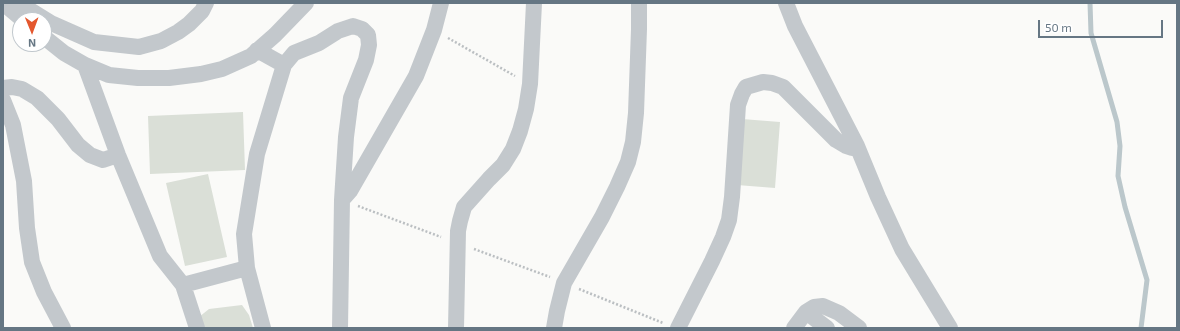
<!DOCTYPE html>
<html>
<head>
<meta charset="utf-8">
<style>
  body { margin:0 }
  #map { position:relative; width:1180px; height:331px; overflow:hidden; background:#fafaf8; font-family:"Exo 2",sans-serif }
  canvas { display:block }
  .frame { position:absolute; inset:0; border:4px solid #657683; pointer-events:none }
  .north { position:absolute; left:12px; top:12px; width:40px; height:40px; box-sizing:border-box; background:#fff; border:1px solid #c1c8cd; border-radius:50%; rotate:179deg; font-size:11px; font-weight:700; line-height:16px; text-align:center; color:#657683 }
  .north::after { content:''; display:block; margin:auto; width:14px; height:18px; background:#e4572e; clip-path:polygon(50% 0,100% 100%,50% 72%,0 100%) }
  .scale { position:absolute; left:1038px; top:20px; width:125px; height:18px; box-sizing:border-box; border:2px solid #657683; border-top:0; padding-left:5px; font-size:12px; line-height:14px; white-space:nowrap; color:#657683; -webkit-text-stroke:3px #fff; paint-order:stroke }
</style>
</head>
<body>
<div id="map">
<canvas width="1180" height="331"></canvas>
<div class="frame"></div>
<div class="north">N</div>
<div class="scale">50 m</div>
</div>
<script>
const context = document.querySelector('canvas').getContext('2d');
context.lineJoin = 'round';
function fillPath(path, color) { context.fillStyle = color; context.fill(path, 'evenodd'); }
const toPath = rows => new Path2D(rows.map(r => 'M' + r).join(''));
function trace(path, color, width, dash) { context.strokeStyle = color; context.lineWidth = width; context.lineCap = dash ? 'butt' : 'round'; context.setLineDash(dash || []); context.stroke(path); }
const green = toPath([
  [243,112,245,170,150,174,148,116],
  [742,119,780,122,775,188,737,185],
  [208,174,227,257,185,266,166,183],
  [242,305,249,315,253,328,204,328,199,317,209,309]
]);
const stream = toPath([
  [1090,3,1091,33,1117,122,1120,146,1118,176,1125,207,1147,280,1141,328]
]);
const path = toPath([
  [448,38,515,76],
  [358,206,441,237],
  [474,249,550,277],
  [579,289,663,323]
]);
const minor = toPath([
  [3,3,23,20],
  [21,3,30,10,51,23,94,42,139,47,161,41,178,32,189,24,202,11,206,3],
  [786,3,795,26,857,146,878,197,902,249,950,328],
  [44,37,64,53,85,65,109,75,138,78,169,78,201,74,222,69,251,56,275,35,306,3],
  [257,50,284,65],
  [85,65,118,155,160,256,183,285,197,328],
  [3,88,12,87,22,89,37,98,58,119,78,145,90,155,103,160,118,155],
  [3,100,13,125,24,181,27,228,32,262,44,292,63,328],
  [342,200,350,191,416,76,434,30,441,3],
  [247,268,263,328],
  [183,285,247,268,244,234,257,154,284,65,294,53,319,43,338,31,353,26,362,29,368,35,369,45,366,60,351,98,346,137,342,200,340,328],
  [806,312,827,328],
  [456,328,458,231,460,221,464,207,489,179,503,165,513,149,520,131,526,109,530,84,534,3],
  [554,328,557,311,564,283,602,217,617,187,628,162,633,142,636,113,639,29,639,3],
  [678,328,712,261,723,237,729,220,732,197,738,105,742,94,746,87,763,82,772,83,783,87,836,140,846,146,852,148,857,146],
  [794,328,806,312,814,307,823,306,839,313,859,328]
]);
fillPath(green, '#dadfd7');
trace(stream, '#bbc7cb', 5);
trace(path, '#bbbfc2', 2.5, [2, 2]);
trace(minor, '#c3c8cc', 16);
</script>
</body>
</html>
